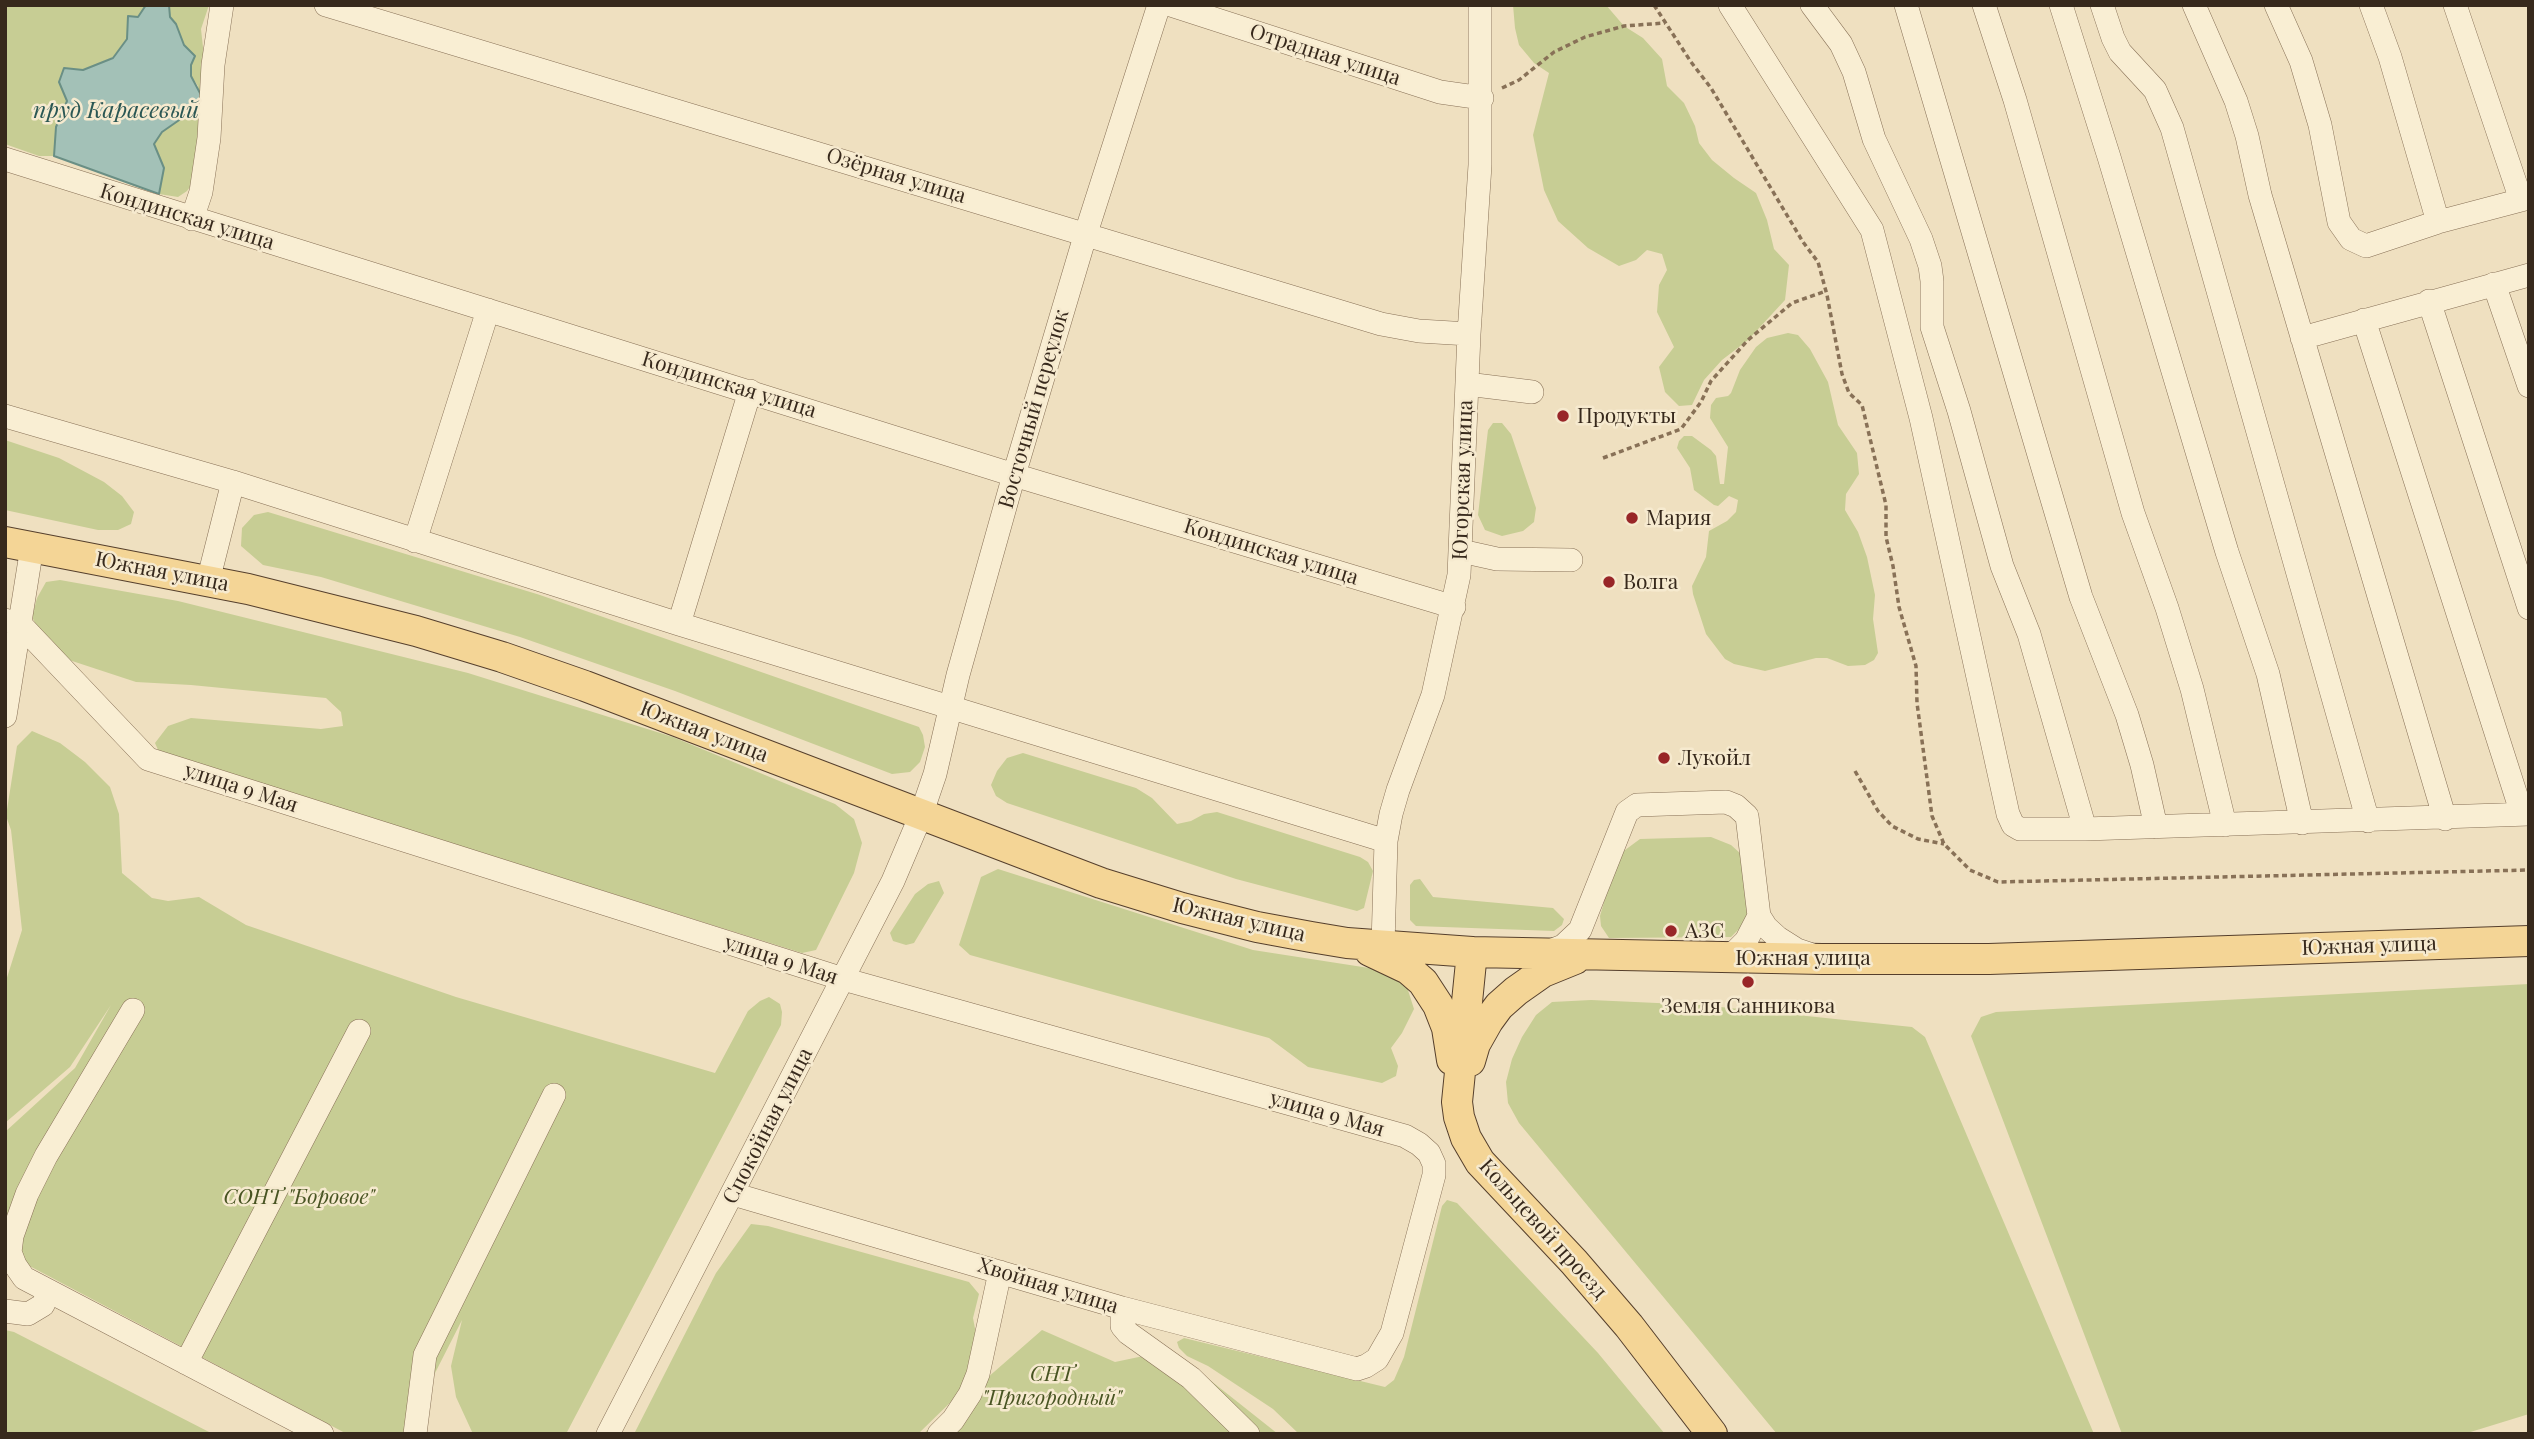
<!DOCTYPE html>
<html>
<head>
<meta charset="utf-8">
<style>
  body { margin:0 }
  #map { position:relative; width:2534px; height:1439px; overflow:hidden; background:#efe0c0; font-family:"Playfair Display",serif }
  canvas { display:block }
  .frame { position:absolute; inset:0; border:7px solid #37291c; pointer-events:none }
</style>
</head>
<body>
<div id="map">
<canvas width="2534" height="1439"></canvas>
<div class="frame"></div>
</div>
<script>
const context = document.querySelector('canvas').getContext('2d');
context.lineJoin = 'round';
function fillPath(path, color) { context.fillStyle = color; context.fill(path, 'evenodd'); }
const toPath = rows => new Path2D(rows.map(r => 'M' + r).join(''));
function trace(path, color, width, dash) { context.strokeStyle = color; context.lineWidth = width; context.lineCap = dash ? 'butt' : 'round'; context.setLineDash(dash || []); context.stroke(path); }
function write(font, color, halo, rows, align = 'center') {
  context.font = font + ' "Playfair Display",serif'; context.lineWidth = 5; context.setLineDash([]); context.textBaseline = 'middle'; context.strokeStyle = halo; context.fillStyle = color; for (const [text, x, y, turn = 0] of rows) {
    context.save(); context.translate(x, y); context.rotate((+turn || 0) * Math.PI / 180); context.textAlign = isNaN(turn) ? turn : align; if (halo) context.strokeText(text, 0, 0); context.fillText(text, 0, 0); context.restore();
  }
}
const green = toPath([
  [5,5,146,5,138,17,128,16,127,39,113,57,59,82,68,101,56,127,54,156,39,156,5,144],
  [169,5,209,5,201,29,206,75,193,183,187,191,178,197,159,194,164,168,154,144,162,132,185,116,197,111,198,86,191,76,191,65,195,56,184,45,176,24,170,17],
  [1513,5,1606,5,1624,26,1643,38,1662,59,1667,86,1684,103,1695,126,1699,143,1712,160,1734,178,1756,193,1767,220,1774,249,1789,265,1785,300,1748,340,1722,360,1704,380,1692,405,1679,406,1665,392,1659,367,1674,347,1657,312,1659,285,1667,270,1662,254,1647,250,1636,260,1619,266,1588,248,1558,221,1544,190,1533,135,1549,73,1534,63,1519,45,1515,28],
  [1788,333,1798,335,1810,349,1828,382,1838,425,1857,453,1859,474,1846,494,1845,510,1858,532,1867,557,1875,595,1873,619,1878,653,1874,660,1865,665,1848,666,1827,658,1816,658,1765,671,1734,664,1725,659,1706,634,1693,594,1692,586,1706,557,1709,531,1727,521,1736,512,1738,500,1729,496,1718,506,1714,505,1694,490,1690,468,1677,448,1679,441,1684,436,1692,436,1711,450,1716,456,1720,484,1724,484,1728,447,1710,418,1711,405,1716,398,1728,396,1731,393,1740,370,1756,347,1767,338],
  [1493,423,1502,423,1511,434,1536,508,1534,522,1523,531,1502,536,1485,530,1478,515,1488,430],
  [5,440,59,458,104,482,122,496,134,512,131,524,118,530,98,530,5,510],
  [268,512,540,595,919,727,923,735,925,747,920,762,910,772,892,774,675,691,520,637,321,577,263,565,241,546,242,528,254,515],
  [60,580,178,601,468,673,673,737,835,804,854,819,862,843,854,873,816,950,802,953,159,752,155,743,168,726,191,718,321,729,343,726,341,712,326,698,191,685,136,682,63,658,44,640,32,617,37,598,46,582],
  [32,731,60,743,85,762,110,787,119,814,122,873,152,898,168,901,199,897,246,925,456,997,715,1073,748,1011,760,1001,769,997,780,1004,782,1012,781,1025,566,1434,473,1434,456,1397,451,1366,462,1320,404,1434,347,1434,5,1253,5,1132,75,1068,111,1005,70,1067,5,1123,5,984,22,930,11,830,6,816,17,746],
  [1023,753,1136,788,1152,798,1177,824,1191,821,1204,814,1217,812,1360,857,1368,862,1373,871,1364,908,1357,911,1236,879,1007,803,996,796,991,785,997,771,1007,758],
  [1711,837,1731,845,1741,854,1748,914,1739,929,1731,937,1609,938,1601,926,1600,916,1615,864,1621,853,1640,839],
  [998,869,1253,950,1369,968,1406,984,1414,1009,1402,1033,1391,1048,1398,1066,1396,1076,1382,1083,1308,1067,1269,1038,970,955,959,945,981,877],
  [1420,879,1433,897,1553,908,1564,919,1562,925,1554,931,1416,926,1410,920,1410,885,1414,880],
  [939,881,944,893,914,943,906,945,893,941,890,933,915,894,928,884],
  [2529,984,2529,1414,2464,1434,2122,1434,1971,1036,1981,1017,1996,1012],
  [1591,1000,1701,1005,1912,1027,1925,1037,2094,1434,1777,1434,1519,1123,1508,1103,1506,1082,1512,1059,1522,1037,1536,1015,1552,1002],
  [1447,1200,1457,1203,1598,1353,1665,1434,1299,1434,1273,1409,1208,1366,1187,1356,1179,1348,1177,1342,1184,1338,1385,1387,1394,1380,1404,1357,1442,1206],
  [751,1224,768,1226,969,1282,979,1294,973,1318,977,1339,961,1392,918,1434,634,1434,716,1273],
  [5,1330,14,1332,213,1434,5,1434],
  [1042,1330,1115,1362,1172,1350,1278,1434,923,1434]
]);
const water = toPath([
  [146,5,169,5,170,17,176,24,184,45,195,56,191,65,191,76,201,95,197,111,185,116,162,132,154,144,164,168,159,194,54,156,56,127,67,101,59,82,64,68,83,70,113,58,127,39,128,16,138,17,146,5]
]);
const path = toPath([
  [1654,5,1691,62,1711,88,1803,242,1818,262,1827,295,1842,374,1849,393,1862,405,1886,505,1886,537,1893,566,1899,607,1916,666,1917,703,1932,816,1944,844,1970,870,1998,882,2529,870],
  [1502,88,1519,80,1554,52,1585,37,1624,26,1665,23],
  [1603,458,1681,429,1701,402,1711,381,1748,340,1792,303,1826,291],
  [1855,771,1878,811,1892,826,1918,839,1944,844]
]);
const minor = toPath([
  [326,5,1381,324,1419,331,1469,334],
  [1171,5,1440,92,1482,98],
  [1730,5,1872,230,1921,418,2008,814,2013,825,2020,829,2085,829,2529,814],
  [1812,5,1841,44,1854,72,1874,139,1921,239,1930,266,1932,281,1932,327,1959,411,2002,566,2029,634,2085,829],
  [1906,5,2081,597,2127,715,2142,765,2156,827],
  [1984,5,2015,100,2133,513,2167,608,2192,689,2225,825],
  [2061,5,2109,157,2227,552,2268,674,2302,823],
  [2102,5,2113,38,2120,52,2155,90,2172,128,2368,821],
  [2194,5,2236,101,2247,136,2260,195,2445,819],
  [2276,5,2301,61,2320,125,2339,222,2351,239,2366,246,2438,222,2529,198],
  [2371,5,2390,57,2438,222],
  [2455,5,2521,200],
  [5,159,1014,475,1454,607],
  [192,219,201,192,209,138,213,65,222,5],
  [2494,284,2529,386],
  [2429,301,2529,608],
  [2364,320,2522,814],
  [2302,338,2529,275],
  [1467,384,1532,392],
  [5,416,233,482,679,624,1386,841],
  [415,541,488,310],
  [1461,551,1497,559,1571,560],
  [208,581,233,482],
  [5,620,20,624,148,759,843,979,1405,1136,1419,1144,1429,1153,1434,1164,1434,1175,1392,1333,1377,1359,1366,1366,1357,1369,1122,1308,733,1194],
  [679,624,750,391],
  [5,716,32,547],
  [1383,945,1386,841,1391,814,1398,790,1433,695,1459,575,1469,334,1480,165,1480,5],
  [1545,953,1563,946,1580,930,1627,812,1637,805,1726,802,1736,806,1747,816,1759,916,1766,927,1778,938,1797,950,1812,955],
  [1724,958,1737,950,1746,941,1759,916],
  [133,1010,46,1156,27,1194,12,1236,10,1252,15,1265,24,1278,322,1434],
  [1122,1308,1122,1326,1128,1333,1191,1378,1248,1434],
  [5,1311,28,1314,43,1305,49,1291],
  [186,1363,359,1031],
  [415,1434,425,1355,554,1095],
  [608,1434,893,881,921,815,935,774,958,675,1014,475,1086,233,1159,5],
  [939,1434,953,1420,970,1394,978,1374,1000,1272]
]);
const major = toPath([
  [5,542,248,589,416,631,502,657,585,686,1101,883,1182,908,1257,927,1311,937,1347,943,1472,952,1822,959,1989,959,2529,941],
  [1370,951,1408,969,1423,982,1438,1005,1447,1028,1452,1060],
  [1472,952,1457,1102,1459,1117,1466,1138,1480,1162,1574,1262,1629,1326,1712,1434],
  [1470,1061,1475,1044,1488,1021,1499,1006,1516,991,1543,972,1575,959]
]);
const markers = [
  [1563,416,7,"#982628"],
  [1632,518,7,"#982628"],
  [1609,582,7,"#982628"],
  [1664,758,7,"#982628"],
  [1671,931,7,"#982628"],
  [1748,982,7,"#982628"]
];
const streetNames = [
  ["Отрадная улица",1325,55,18],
  ["Озёрная улица",896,176,17],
  ["Кондинская улица",187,217,17],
  ["Кондинская улица",729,385,17],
  ["Восточный переулок",1034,409,-74],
  ["Югорская улица",1463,480,-88],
  ["Кондинская улица",1271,552,17],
  ["Южная улица",162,572,11],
  ["Южная улица",704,732,21],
  ["улица 9 Мая",241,788,18],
  ["Южная улица",1239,920,13],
  ["Южная улица",2369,946,-2],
  ["Южная улица",1803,958],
  ["улица 9 Мая",781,960,18],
  ["улица 9 Мая",1327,1114,16],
  ["Спокойная улица",768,1126,-63],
  ["Кольцевой проезд",1543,1229,48],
  ["Хвойная улица",1048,1286,17]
];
const poiNames = [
  ["Продукты",1577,416],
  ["Мария",1646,518],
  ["Волга",1623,582],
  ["Лукойл",1678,758],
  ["АЗС",1685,931],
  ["Земля Санникова",1748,1006,"center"]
];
const parkNames = [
  ["СОНТ \"Боровое\"",299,1197],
  ["СНТ",1052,1374],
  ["\"Пригородный\"",1052,1398]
];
const waterNames = [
  ["пруд Карасевый",116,111]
];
fillPath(green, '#c7cd94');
fillPath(water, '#a3c1b7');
trace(water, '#6a8f85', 2);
trace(minor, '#887157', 24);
trace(major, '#553f2c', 32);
trace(path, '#887157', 3.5, [5, 3.5]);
trace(minor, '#f9eed3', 23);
trace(major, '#f4d596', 30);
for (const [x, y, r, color] of markers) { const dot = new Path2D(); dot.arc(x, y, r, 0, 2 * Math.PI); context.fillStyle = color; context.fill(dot); trace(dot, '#f6eacf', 2.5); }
write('21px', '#37291c', '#f6eacf', streetNames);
write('21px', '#37291c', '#f6eacf', poiNames, 'left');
write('italic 21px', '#485422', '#f6eacf', parkNames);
write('italic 23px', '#2b5754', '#f6eacf', waterNames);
</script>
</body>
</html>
